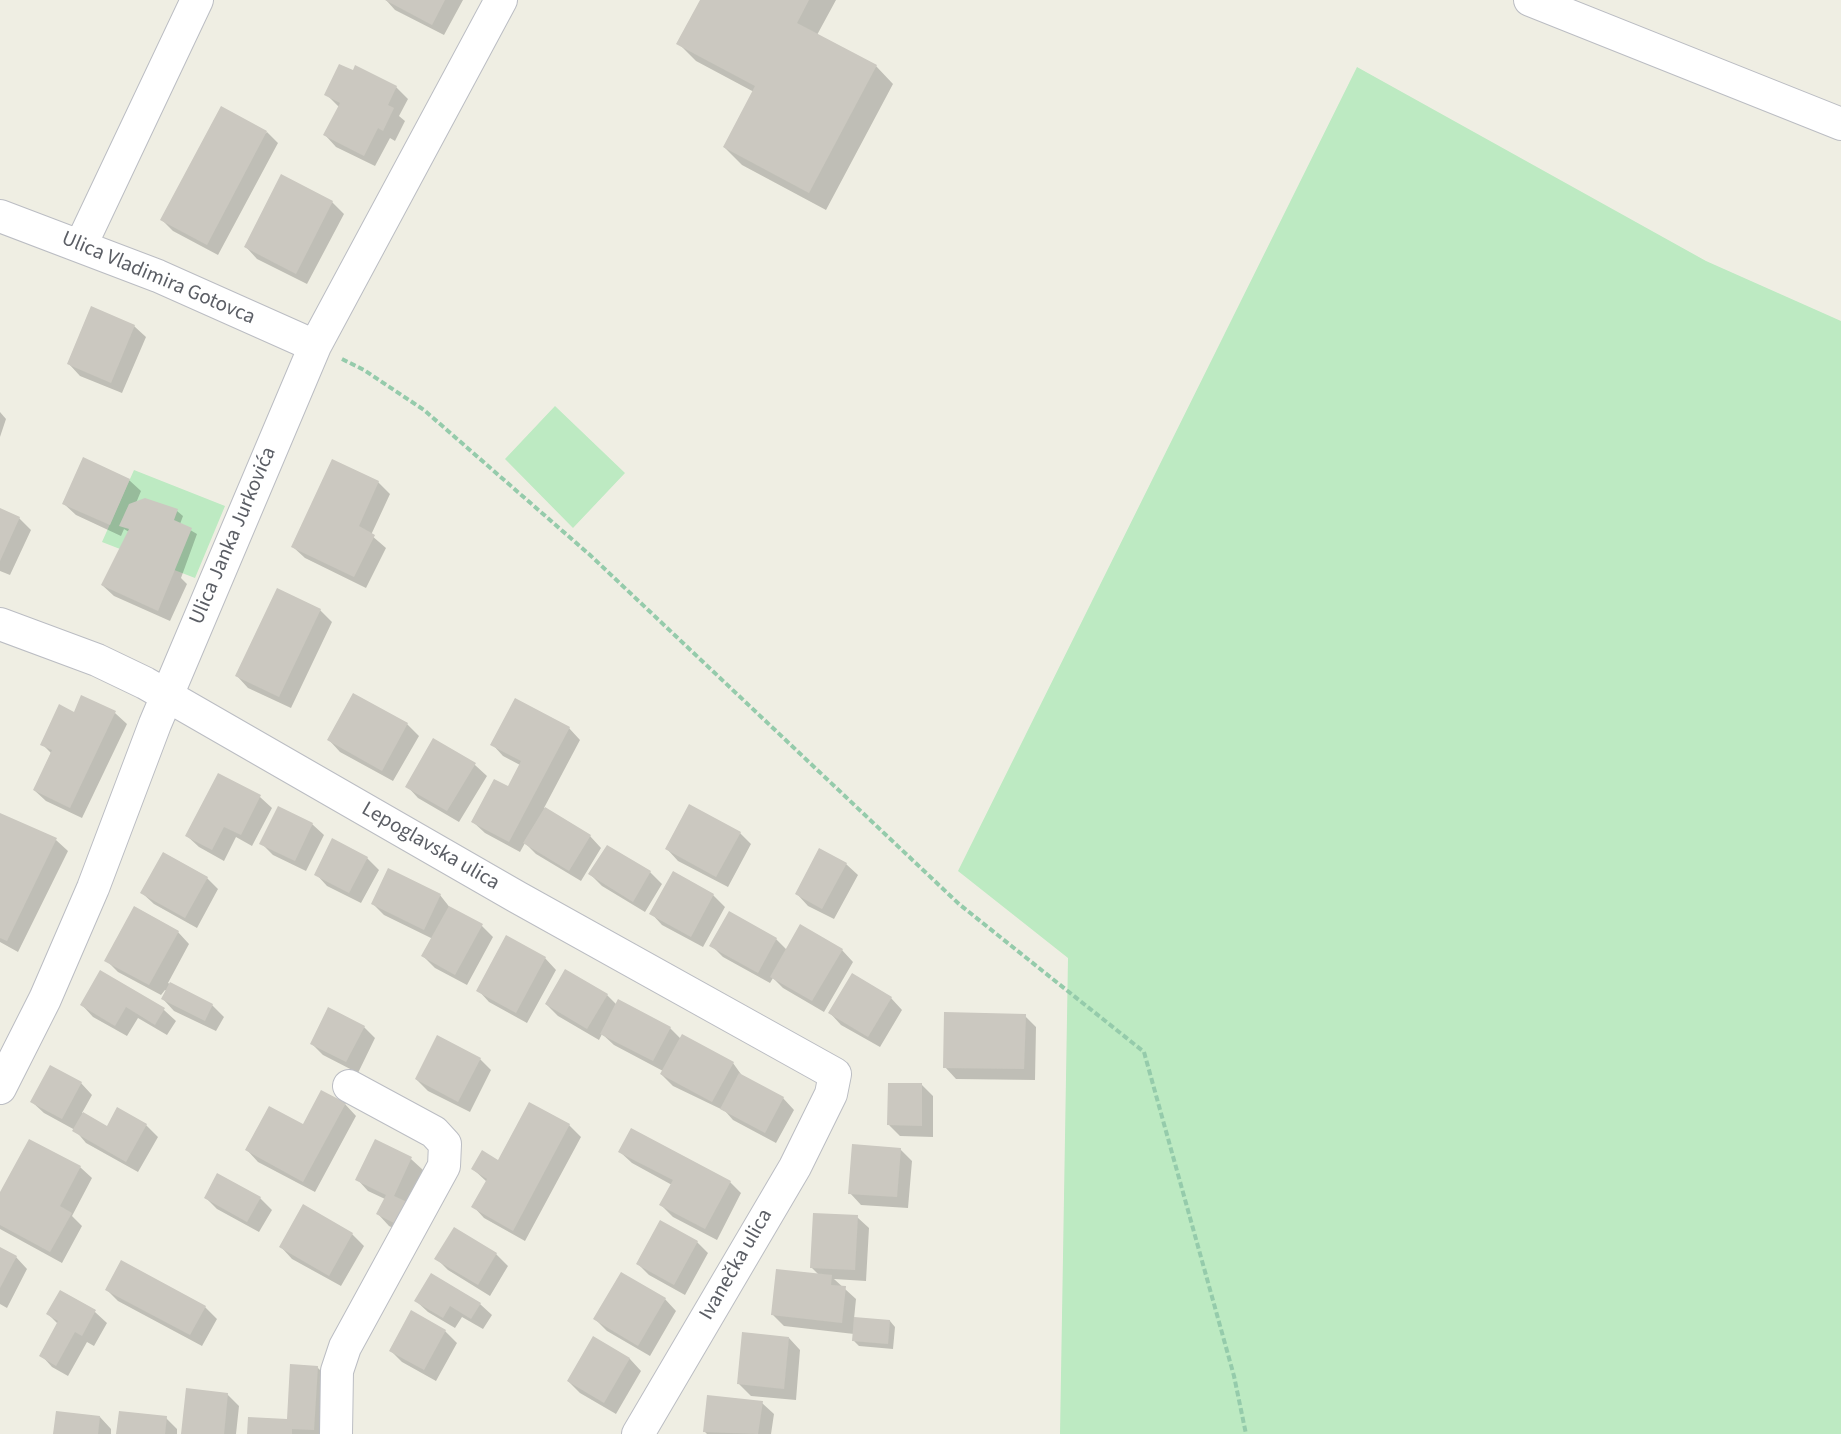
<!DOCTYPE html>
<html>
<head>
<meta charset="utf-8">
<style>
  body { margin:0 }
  canvas { display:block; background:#efeee3 }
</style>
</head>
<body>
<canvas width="1841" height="1434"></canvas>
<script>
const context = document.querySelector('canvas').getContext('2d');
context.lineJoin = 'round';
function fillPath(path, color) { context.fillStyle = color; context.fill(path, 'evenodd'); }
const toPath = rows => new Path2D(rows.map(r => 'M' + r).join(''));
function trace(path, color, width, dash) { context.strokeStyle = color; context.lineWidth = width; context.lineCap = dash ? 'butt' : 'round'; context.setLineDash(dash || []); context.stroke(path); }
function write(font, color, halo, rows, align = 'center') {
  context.font = font + ' "Source Sans 3",sans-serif'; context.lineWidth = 5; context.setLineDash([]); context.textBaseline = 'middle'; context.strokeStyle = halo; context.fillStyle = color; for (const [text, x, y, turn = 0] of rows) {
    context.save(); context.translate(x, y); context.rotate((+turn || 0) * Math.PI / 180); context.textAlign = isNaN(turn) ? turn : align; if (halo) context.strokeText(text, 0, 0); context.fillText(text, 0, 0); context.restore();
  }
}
const green = toPath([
  [1357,67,1706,261,1841,321,1841,1434,1060,1434,1068,958,958,871],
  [555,406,625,473,573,528,505,459],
  [134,470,225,506,195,578,102,542]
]);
const shadow = toPath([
  [386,0,463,0,444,35,395,10],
  [701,0,836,0,817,35,876,66,893,84,826,210,742,165,724,147,754,92,696,61,678,43],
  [396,87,408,99,399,116,405,121,395,141,390,138,375,166,336,147,325,135,339,107,326,94],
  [267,132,278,143,218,255,173,231,162,220],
  [332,202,344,214,307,284,257,259,246,247],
  [134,326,146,337,122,393,80,376,69,364],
  [0,412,6,419,0,437],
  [129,480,141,491,136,503,177,511,183,516,180,524,197,534,181,578,187,584,170,621,114,596,102,585,129,532,124,529,121,536,76,515,64,504],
  [378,482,390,494,371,535,386,548,366,588,305,558,293,547],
  [0,510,19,518,31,530,10,575,0,571],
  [320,610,332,622,291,708,248,688,237,676],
  [82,697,115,713,127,724,82,818,46,801,34,790,51,753,42,744,74,714],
  [407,724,419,736,393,781,340,752,329,740],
  [569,728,580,740,544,808,590,836,601,848,581,881,536,854,525,843,520,852,485,833,473,822,508,788,520,765,503,756,492,744],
  [434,740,475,765,487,776,459,822,418,798,407,786],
  [219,775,260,797,272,808,252,846,236,837,224,861,199,847,187,836],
  [0,815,56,840,68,851,18,952,0,942],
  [312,824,324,835,306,871,273,855,261,843],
  [740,833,751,844,728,887,678,861,667,849],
  [607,847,650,872,662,884,645,912,602,886,590,874],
  [367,858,379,870,361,903,327,886,316,874],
  [846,864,858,875,834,919,808,906,797,894],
  [207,878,218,889,197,928,154,904,142,893],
  [440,895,451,909,482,926,493,937,467,985,435,968,423,956,433,939,384,915,373,904],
  [713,895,725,907,703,947,662,925,651,913],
  [178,932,189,944,168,983,212,1005,224,1017,216,1031,174,1011,163,999,167,991,165,990,161,995,118,972,106,960],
  [776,939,787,950,842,950,853,962,824,1012,783,988,773,978,770,983,723,957,711,945],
  [545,958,556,970,527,1023,489,1002,478,990],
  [101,972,164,1010,176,1021,167,1035,138,1018,127,1036,93,1017,82,1005],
  [607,995,617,1005,670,1028,681,1039,733,1063,743,1077,783,1098,794,1110,776,1143,733,1120,725,1111,673,1086,661,1074,663,1071,614,1045,602,1034,599,1040,558,1016,546,1004],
  [891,998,902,1010,880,1047,841,1025,830,1013],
  [1025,1016,1036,1027,1035,1080,956,1079,945,1067],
  [364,1027,375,1038,358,1073,323,1055,311,1043],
  [480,1059,491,1070,470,1112,428,1091,416,1079],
  [81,1083,92,1095,82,1113,108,1128,146,1125,158,1137,138,1172,86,1143,75,1130,44,1113,32,1102],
  [922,1085,933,1096,933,1137,900,1136,889,1125],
  [345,1104,356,1116,315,1192,258,1162,247,1150,304,1126],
  [569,1125,581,1137,525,1241,484,1218,473,1206,487,1182,473,1169,498,1162],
  [375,1141,411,1159,423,1170,407,1204,408,1235,389,1226,378,1214,385,1199,368,1191,357,1179],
  [900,1149,912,1161,908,1208,861,1205,850,1193],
  [620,1152,730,1182,741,1193,717,1240,673,1217,661,1205,672,1185,632,1163],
  [80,1167,92,1178,72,1216,82,1226,62,1263,0,1229,0,1194],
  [206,1198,260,1198,272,1210,259,1232,217,1209],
  [304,1206,352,1234,364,1246,341,1286,292,1259,281,1247],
  [857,1217,869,1228,866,1281,834,1279,856,1299,854,1319,890,1321,895,1327,893,1349,859,1346,854,1341,854,1334,784,1326,773,1315,819,1275,811,1267],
  [454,1229,496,1254,508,1266,490,1296,448,1270,436,1258],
  [697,1242,708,1253,685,1295,649,1275,638,1264],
  [0,1249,16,1257,27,1269,7,1308,0,1304],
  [107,1290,205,1307,217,1319,202,1346,118,1301],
  [61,1292,95,1312,107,1323,94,1346,87,1342,68,1376,52,1367,41,1355,58,1324,48,1314],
  [665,1299,676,1311,650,1356,607,1331,595,1319],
  [416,1301,480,1304,492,1315,483,1329,462,1317,455,1328,428,1312],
  [411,1312,445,1331,457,1343,436,1381,402,1362,390,1350],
  [594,1338,630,1359,641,1371,616,1414,580,1393,568,1381],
  [789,1338,800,1350,796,1400,751,1396,739,1384],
  [317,1367,329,1379,325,1434,249,1434,288,1421],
  [227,1394,239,1406,236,1434,183,1434],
  [762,1403,774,1414,771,1434,707,1434,705,1432],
  [100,1417,111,1429,111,1434,55,1434],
  [166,1418,177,1429,177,1434,118,1434]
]);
const building = toPath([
  [385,0,445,0,432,25],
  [700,0,809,0,797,23,877,65,809,193,723,147,755,86,676,44],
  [339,64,353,70,355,65,397,86,388,105,394,108,383,131,378,128,364,156,323,135,340,103,324,95],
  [221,106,267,131,207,245,160,220],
  [281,174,333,201,296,274,244,247],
  [91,306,135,325,111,383,67,364],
  [83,457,130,479,110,525,62,504],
  [332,459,379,481,359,526,375,535,354,577,291,547],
  [145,498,178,509,174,520,192,528,158,611,101,585,129,529,119,526,129,504],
  [0,508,20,517,0,561],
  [277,588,321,609,279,697,235,676],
  [353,693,408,723,382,771,327,740],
  [81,695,116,711,70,808,33,790,52,750,40,745,59,704,74,712],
  [515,698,570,727,509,842,471,822,494,779,508,786,521,761,490,745],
  [433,738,476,763,447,811,405,787],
  [218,773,261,795,241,835,224,827,212,850,185,836],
  [689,804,741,832,716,877,665,849],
  [278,806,313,823,295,861,259,844],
  [545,807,591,835,569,871,523,843],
  [0,813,57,838,7,941,0,938],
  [332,838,368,857,349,893,314,875],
  [607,845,651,871,633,902,588,874],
  [819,848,847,863,822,909,795,894],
  [163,852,208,877,185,918,140,893],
  [388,868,441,894,424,930,371,904],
  [673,871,714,894,691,937,649,914],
  [134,906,179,931,149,985,104,961],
  [449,906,483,924,455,975,421,956],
  [729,911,777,938,758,973,709,946],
  [800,924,843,949,812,1001,770,977],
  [506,935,546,957,516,1013,476,991],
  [565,969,608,994,587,1029,545,1004],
  [100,970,165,1008,155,1025,126,1007,115,1026,80,1005],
  [852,973,892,997,868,1037,828,1013],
  [170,982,213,1004,205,1021,161,999],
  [618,999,671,1027,653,1061,600,1034],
  [328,1007,365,1026,346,1062,310,1044],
  [944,1012,1026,1014,1024,1069,943,1068],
  [682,1034,734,1062,712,1102,660,1074],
  [437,1035,481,1058,458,1102,415,1079],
  [50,1065,82,1082,62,1119,30,1102],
  [739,1073,784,1097,765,1133,720,1109],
  [888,1083,922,1083,922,1126,887,1125],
  [321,1090,346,1103,303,1182,245,1150,269,1106,303,1124],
  [529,1102,570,1124,513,1231,471,1207,487,1179,471,1169,482,1150,498,1160],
  [117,1107,147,1124,126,1162,72,1131,83,1112,107,1126],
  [631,1128,731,1181,705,1229,659,1205,673,1180,618,1152],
  [29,1139,81,1166,60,1206,72,1213,50,1252,0,1225,0,1192],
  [375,1139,412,1157,394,1196,407,1202,396,1224,376,1214,386,1195,355,1180],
  [852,1144,901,1148,897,1197,848,1194],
  [217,1173,261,1197,247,1222,204,1198],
  [303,1204,353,1233,329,1276,279,1247],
  [813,1213,858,1215,855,1270,810,1268],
  [660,1220,698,1241,674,1285,636,1264],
  [454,1227,497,1253,478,1285,434,1259],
  [0,1247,17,1256,0,1288],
  [121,1260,206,1306,190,1335,105,1290],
  [776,1269,832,1275,831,1285,846,1286,842,1323,771,1315],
  [621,1272,666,1298,638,1346,593,1319],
  [431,1273,481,1303,471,1319,450,1306,443,1318,414,1301],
  [60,1290,96,1310,82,1336,75,1332,56,1366,39,1356,58,1321,46,1314],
  [411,1310,446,1330,424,1370,389,1351],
  [854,1317,890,1320,888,1344,852,1341],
  [742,1332,789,1337,784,1389,737,1384],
  [593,1336,630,1358,604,1403,567,1381],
  [290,1364,318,1366,314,1430,292,1429,292,1434,247,1434,248,1417,287,1419],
  [186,1388,228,1393,224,1434,181,1434],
  [707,1395,763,1401,758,1434,703,1432],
  [56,1411,100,1416,98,1434,53,1434],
  [119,1411,167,1416,165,1434,116,1434]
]);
const path = toPath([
  [342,359,364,370,424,410,590,555,959,904,1144,1052,1234,1376,1246,1434]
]);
const minor = toPath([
  [1530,0,1841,124],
  [0,216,158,276,315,346],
  [81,245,197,0],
  [0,624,97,660,145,683,517,897,835,1074,831,1094,795,1167,638,1434],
  [0,1088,45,999,93,888,155,724,315,346,501,0],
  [336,1434,337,1371,345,1347,444,1166,445,1144,434,1132,349,1086]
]);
const streetNames = [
  ["Ulica Vladimira Gotovca",158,279,23],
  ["Ulica Janka Jurkovića",234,536,-67],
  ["Lepoglavska ulica",430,847,30],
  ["Ivanečka ulica",737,1265,-60]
];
fillPath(green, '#bdeac2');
fillPath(shadow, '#0003');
fillPath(building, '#cbc8c0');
trace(minor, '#bbbdc3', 34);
trace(path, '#95cbab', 4, [6, 3]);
trace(minor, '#fff', 32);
write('21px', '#5b5e65', '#fff', streetNames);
</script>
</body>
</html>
